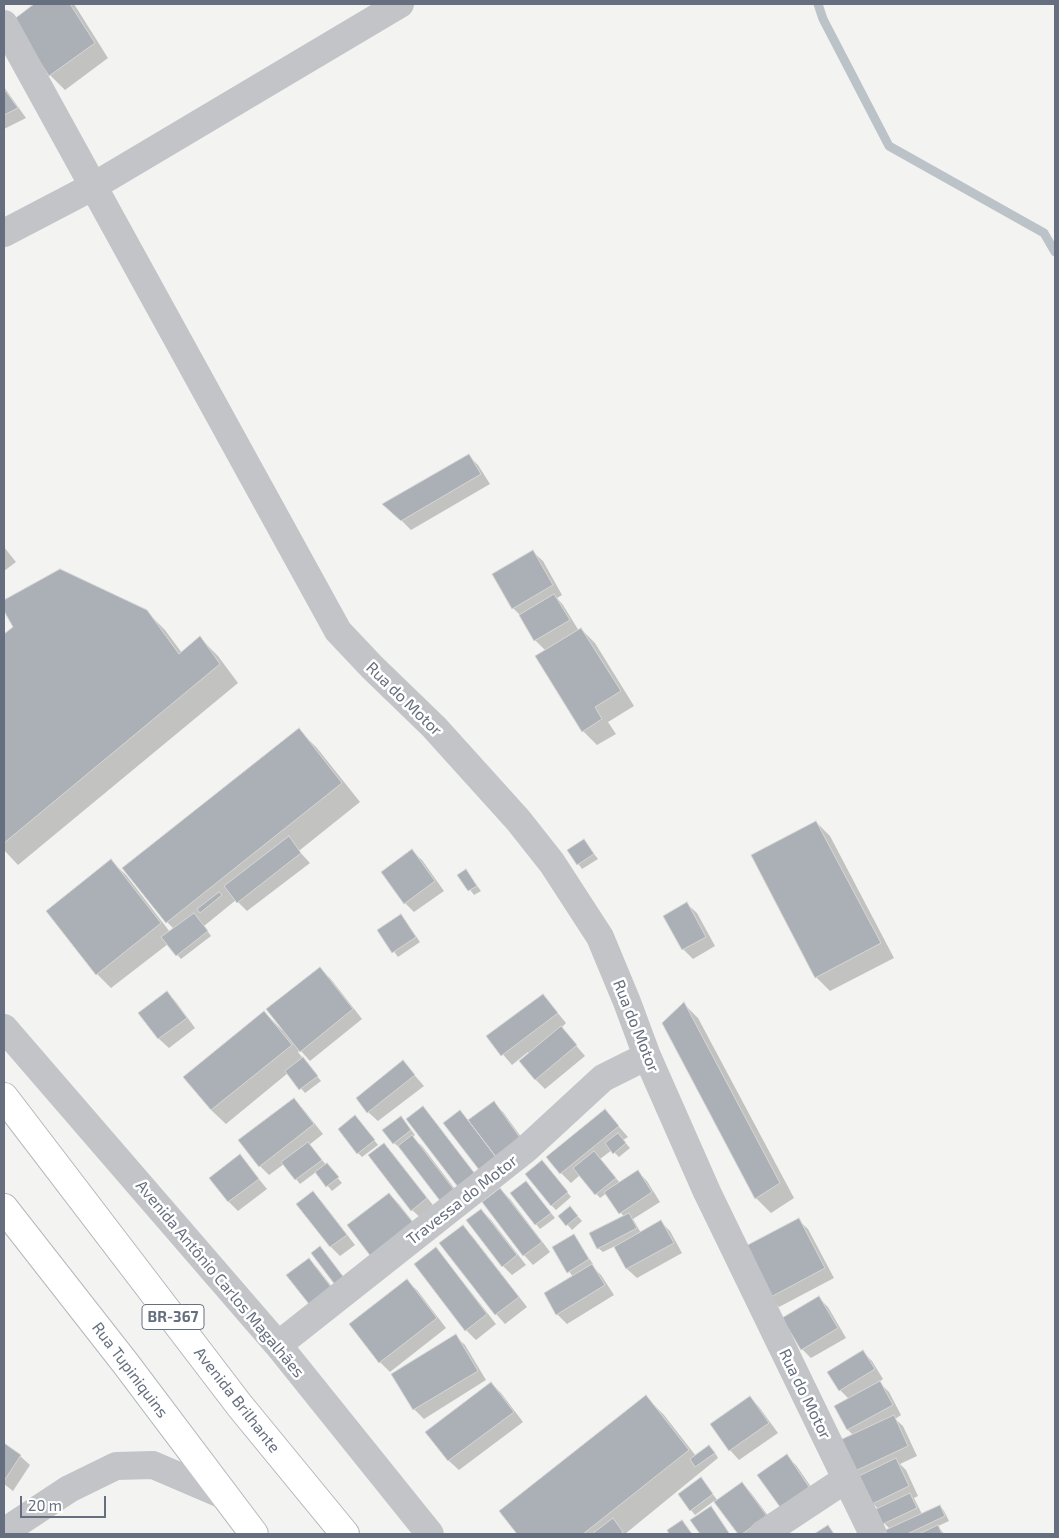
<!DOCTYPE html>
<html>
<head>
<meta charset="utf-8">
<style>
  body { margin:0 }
  #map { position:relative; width:1059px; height:1538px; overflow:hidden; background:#f3f4f1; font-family:"Exo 2",sans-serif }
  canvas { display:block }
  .frame { position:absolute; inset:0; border:5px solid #666f7f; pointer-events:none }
  .scale { position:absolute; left:20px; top:1496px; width:86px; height:22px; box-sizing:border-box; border:2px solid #666f7f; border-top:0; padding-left:6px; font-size:15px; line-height:18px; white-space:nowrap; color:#666f7f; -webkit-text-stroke:4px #fff; paint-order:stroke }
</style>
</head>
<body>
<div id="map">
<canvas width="1059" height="1538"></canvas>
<div class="frame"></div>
<div class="scale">20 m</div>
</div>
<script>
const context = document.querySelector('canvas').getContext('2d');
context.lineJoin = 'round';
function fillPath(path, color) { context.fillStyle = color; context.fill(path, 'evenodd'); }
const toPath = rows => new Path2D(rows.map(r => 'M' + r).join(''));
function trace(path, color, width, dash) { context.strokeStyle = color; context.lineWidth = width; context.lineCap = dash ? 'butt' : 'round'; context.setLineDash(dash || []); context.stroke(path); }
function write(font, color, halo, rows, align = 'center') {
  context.font = font + ' "Exo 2",sans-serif'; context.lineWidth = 5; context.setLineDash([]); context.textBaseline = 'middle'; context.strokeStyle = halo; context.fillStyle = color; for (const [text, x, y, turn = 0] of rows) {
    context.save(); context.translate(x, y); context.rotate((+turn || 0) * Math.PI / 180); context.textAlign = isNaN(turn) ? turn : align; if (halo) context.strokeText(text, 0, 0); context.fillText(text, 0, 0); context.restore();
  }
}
const shadow = toPath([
  [36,4,74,4,108,58,65,90,50,75,14,20],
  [4,87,26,118,4,129],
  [469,456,478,465,490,484,411,530,394,513],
  [4,547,16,562,4,571],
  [533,552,543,561,562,595,557,598,563,605,579,631,581,629,595,643,634,706,608,722,616,734,597,745,583,731,546,651,535,640,522,617,513,608,494,575],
  [60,571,146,611,165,630,182,653,200,638,218,656,238,683,18,865,4,850,4,635,15,628,4,609,4,601],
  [299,730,317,748,360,802,300,850,298,850,310,863,247,911,236,900,204,926,211,936,181,959,168,944,111,988,97,974,111,861,126,875,170,932,174,929,167,922],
  [816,822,830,836,894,958,830,991,816,977],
  [584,841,598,859,582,869,569,850],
  [412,851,422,860,444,891,414,912,405,903],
  [466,871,481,891,474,895,459,875],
  [687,904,697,913,715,946,693,959,683,949,664,916],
  [405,920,420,942,398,957,379,931],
  [320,969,330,978,362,1019,310,1061,300,1050,298,1052,321,1081,305,1093,288,1073,226,1124,211,1110,264,1012,282,1030],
  [167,993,176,1002,195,1028,169,1048,159,1039,140,1013],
  [543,995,566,1023,561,1028,585,1056,545,1089,535,1079,528,1052,512,1065,488,1037],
  [684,1004,698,1018,794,1198,771,1213,756,1198,663,1023],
  [403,1062,424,1086,378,1121,368,1112],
  [294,1099,303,1109,323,1134,309,1145,342,1183,332,1191,316,1172,300,1184,284,1164,269,1175,260,1166],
  [493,1103,503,1112,532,1152,490,1180,459,1112,469,1121],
  [423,1108,432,1118,483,1184,459,1186],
  [605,1111,628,1137,623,1140,630,1148,619,1157,612,1150,600,1159,620,1183,638,1172,647,1181,660,1202,633,1219,641,1233,661,1222,670,1231,682,1253,637,1278,627,1269,615,1246,603,1252,598,1248,624,1217,607,1193,600,1198,580,1175,571,1183,561,1173],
  [360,1122,378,1145,362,1157,358,1153],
  [405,1122,415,1135,412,1137,422,1146,464,1201,394,1143],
  [384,1144,393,1154,436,1209,422,1219,412,1210],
  [240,1156,267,1189,238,1211,229,1202],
  [546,1166,571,1197,556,1210,551,1205],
  [530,1187,555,1218,540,1229,511,1194],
  [500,1189,510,1199,550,1252,533,1265,524,1255],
  [313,1193,322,1202,355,1245,340,1256,331,1247,298,1204],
  [389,1194,399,1204,424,1236],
  [481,1210,491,1220,526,1265,512,1275,503,1266],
  [574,1212,582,1221,572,1230,560,1216],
  [798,1220,808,1229,834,1278,779,1307,770,1297],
  [463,1227,473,1237,527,1307,505,1324,496,1314],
  [573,1236,593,1264,591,1265,601,1275,614,1295,567,1324,557,1314,545,1294,573,1277,553,1248],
  [436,1249,445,1259,496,1324,476,1340,466,1330,416,1264],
  [309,1260,318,1269,340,1297,288,1275],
  [407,1281,417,1290,446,1328,390,1372,380,1362],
  [819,1298,828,1307,846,1338,811,1358,802,1349],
  [455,1336,465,1345,486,1380,424,1419,414,1409],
  [862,1351,872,1361,883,1379,879,1382,889,1392,901,1415,895,1419,903,1426,917,1456,900,1464,906,1470,918,1496,914,1498,922,1514,940,1506,944,1511,949,1521,938,1526,944,1534,883,1534,890,1529,884,1523,878,1509,873,1503,854,1471,853,1435,848,1430,849,1399,840,1390],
  [491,1383,501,1393,523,1422,459,1470,449,1461,427,1432],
  [646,1397,664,1415,696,1456,714,1451,718,1458,625,1534,519,1534,501,1512],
  [750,1397,759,1407,778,1433,739,1460,730,1450],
  [4,1444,20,1456,30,1465,13,1491,4,1484],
  [786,1456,796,1465,818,1497,790,1516],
  [701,1479,718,1501,742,1483,751,1493,776,1526,765,1534,739,1534,714,1501,695,1515,691,1510]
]);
const stream = toPath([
  [818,4,823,19,889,146,1044,233,1055,252]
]);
const building = toPath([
  [34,4,70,4,95,43,49,76,13,20,34,4],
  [4,89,18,108,4,115,4,89],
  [469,454,481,474,401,521,382,504,469,454],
  [533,550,553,585,512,609,492,574,533,550],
  [60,569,147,610,179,654,200,636,220,664,4,843,4,634,13,627,4,611,4,600,60,569],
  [554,594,570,620,534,641,519,615,554,594],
  [581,628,621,691,595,707,602,719,582,732,535,656,581,628],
  [299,728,342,783,166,923,122,868,299,728],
  [816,821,881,943,815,978,751,855,816,821],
  [289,836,301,853,237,903,224,886,289,836],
  [584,839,594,854,577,865,567,850,584,839],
  [412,849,435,881,404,904,381,872,412,849],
  [111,859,161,923,96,975,46,911,111,859],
  [466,869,477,886,468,891,457,875,466,869],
  [219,892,222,895,200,913,197,909,219,892],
  [687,902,706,937,682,950,663,916,687,902],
  [194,913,208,931,176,956,161,937,194,913],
  [401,914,416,937,392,953,377,930,401,914],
  [320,967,353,1009,300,1052,266,1009,320,967],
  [167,991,187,1018,158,1039,138,1013,167,991],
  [543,994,558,1013,501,1056,486,1036,543,994],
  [684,1002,780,1183,755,1199,662,1023,684,1002],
  [264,1011,292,1045,211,1110,183,1077,264,1011],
  [561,1026,577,1045,535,1080,519,1061,561,1026],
  [303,1057,318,1076,299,1090,285,1071,303,1057],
  [403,1060,415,1075,367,1113,356,1098,403,1060],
  [294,1098,314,1124,259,1167,238,1140,294,1098],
  [494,1101,523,1142,498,1160,468,1120,494,1101],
  [423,1106,475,1174,458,1187,406,1119,423,1106],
  [605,1109,619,1126,560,1174,546,1157,605,1109],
  [460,1110,497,1158,480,1171,443,1123,460,1110],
  [355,1115,375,1140,357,1154,338,1129,355,1115],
  [401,1116,411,1130,393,1144,382,1130,401,1116],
  [618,1133,626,1143,613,1154,605,1143,618,1133],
  [412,1135,455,1191,441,1202,398,1146,412,1135],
  [308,1142,322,1160,295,1180,281,1162,308,1142],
  [384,1143,427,1198,411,1211,368,1155,384,1143],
  [594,1151,616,1178,595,1195,573,1168,594,1151],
  [240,1154,259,1179,228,1202,209,1178,240,1154],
  [542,1160,568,1192,551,1206,525,1174,542,1160],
  [327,1163,339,1177,326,1187,315,1172,327,1163],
  [638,1170,652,1192,619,1214,604,1192,638,1170],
  [526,1181,551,1213,535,1225,510,1193,526,1181],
  [500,1188,542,1242,523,1256,482,1202,500,1188],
  [313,1191,347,1235,330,1247,296,1204,313,1191],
  [389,1193,415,1225,372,1258,347,1225,389,1193],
  [570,1206,578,1216,566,1226,558,1216,570,1206],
  [481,1209,517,1255,502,1267,466,1220,481,1209],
  [629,1213,637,1228,597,1249,589,1233,629,1213],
  [799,1218,825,1268,769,1298,742,1248,799,1218],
  [661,1220,674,1243,626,1269,614,1247,661,1220],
  [463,1225,519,1297,495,1315,439,1243,463,1225],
  [574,1234,589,1259,567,1273,552,1247,574,1234],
  [320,1246,345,1279,336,1286,311,1253,320,1246],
  [436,1247,487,1314,465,1331,414,1264,436,1247],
  [309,1258,331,1287,309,1304,286,1275,309,1258],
  [592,1264,605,1285,556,1315,544,1293,592,1264],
  [407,1279,437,1318,379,1363,349,1324,407,1279],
  [819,1296,838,1328,801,1350,782,1318,819,1296],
  [456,1334,478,1371,413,1410,391,1374,456,1334],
  [863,1350,875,1369,839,1391,827,1372,863,1350],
  [880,1381,893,1405,847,1430,834,1406,880,1381],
  [491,1382,514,1412,448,1461,425,1432,491,1382],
  [646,1395,689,1450,583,1534,517,1534,499,1511,646,1395],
  [750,1396,769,1423,729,1451,710,1424,750,1396],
  [894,1415,908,1446,853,1472,838,1441,894,1415],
  [4,1443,21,1455,4,1481,4,1443],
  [709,1445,715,1453,695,1467,690,1459,709,1445],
  [787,1454,809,1487,780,1507,757,1475,787,1454],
  [896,1458,909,1486,872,1504,859,1476,896,1458],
  [701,1477,713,1494,690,1511,678,1494,701,1477],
  [742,1482,767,1516,742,1534,738,1534,714,1502,742,1482],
  [910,1493,917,1508,883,1524,876,1509,910,1493],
  [940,1505,945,1516,907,1534,882,1534,881,1532,940,1505],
  [711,1506,729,1533,728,1534,700,1534,690,1520,711,1506],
  [613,1518,623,1532,620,1534,592,1534,613,1518],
  [682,1520,692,1534,669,1534,667,1530,682,1520],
  [828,1525,834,1534,814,1534,828,1525],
  [938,1525,942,1534,919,1534,938,1525]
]);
const street = toPath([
  [4,24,338,631,372,667,434,727,518,820,552,863,600,937,627,1002,647,1056,707,1192,873,1534],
  [4,233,92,187,400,4],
  [4,1028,278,1345,430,1534],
  [278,1345,526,1149,603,1078,647,1056],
  [4,1532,69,1489,116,1466,153,1465,223,1495],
  [763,1534,846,1479]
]);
const secondary = toPath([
  [4,1208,126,1364,254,1534]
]);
const primary = toPath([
  [4,1097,240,1406,345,1534]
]);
const shields = [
  [173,1317,62]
];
const shieldNames = [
  ["BR-367",173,1317]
];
const streetNames = [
  ["Rua do Motor",404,699,44],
  ["Rua do Motor",636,1026,68],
  ["Travessa do Motor",462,1200,-38],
  ["Avenida Antônio Carlos Magalhães",220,1279,50],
  ["Rua Tupiniquins",130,1370,53],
  ["Rua do Motor",805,1394,64],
  ["Avenida Brilhante",237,1400,52]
];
fillPath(shadow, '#0003');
trace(stream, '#bbc3c8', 9);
fillPath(building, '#abafb6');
trace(building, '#d5d5d3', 1);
trace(secondary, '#b4b7bc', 30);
trace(primary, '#b5b7bb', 30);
trace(street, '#c2c4c8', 28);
trace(secondary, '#fff', 28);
trace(primary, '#fff', 28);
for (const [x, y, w] of shields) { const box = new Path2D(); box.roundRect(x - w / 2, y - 12.5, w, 25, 4); context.fillStyle = '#fff'; context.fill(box); trace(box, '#666f7f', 1); }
write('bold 15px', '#666f7f', null, shieldNames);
write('16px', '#666f7f', '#fff', streetNames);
</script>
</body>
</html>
